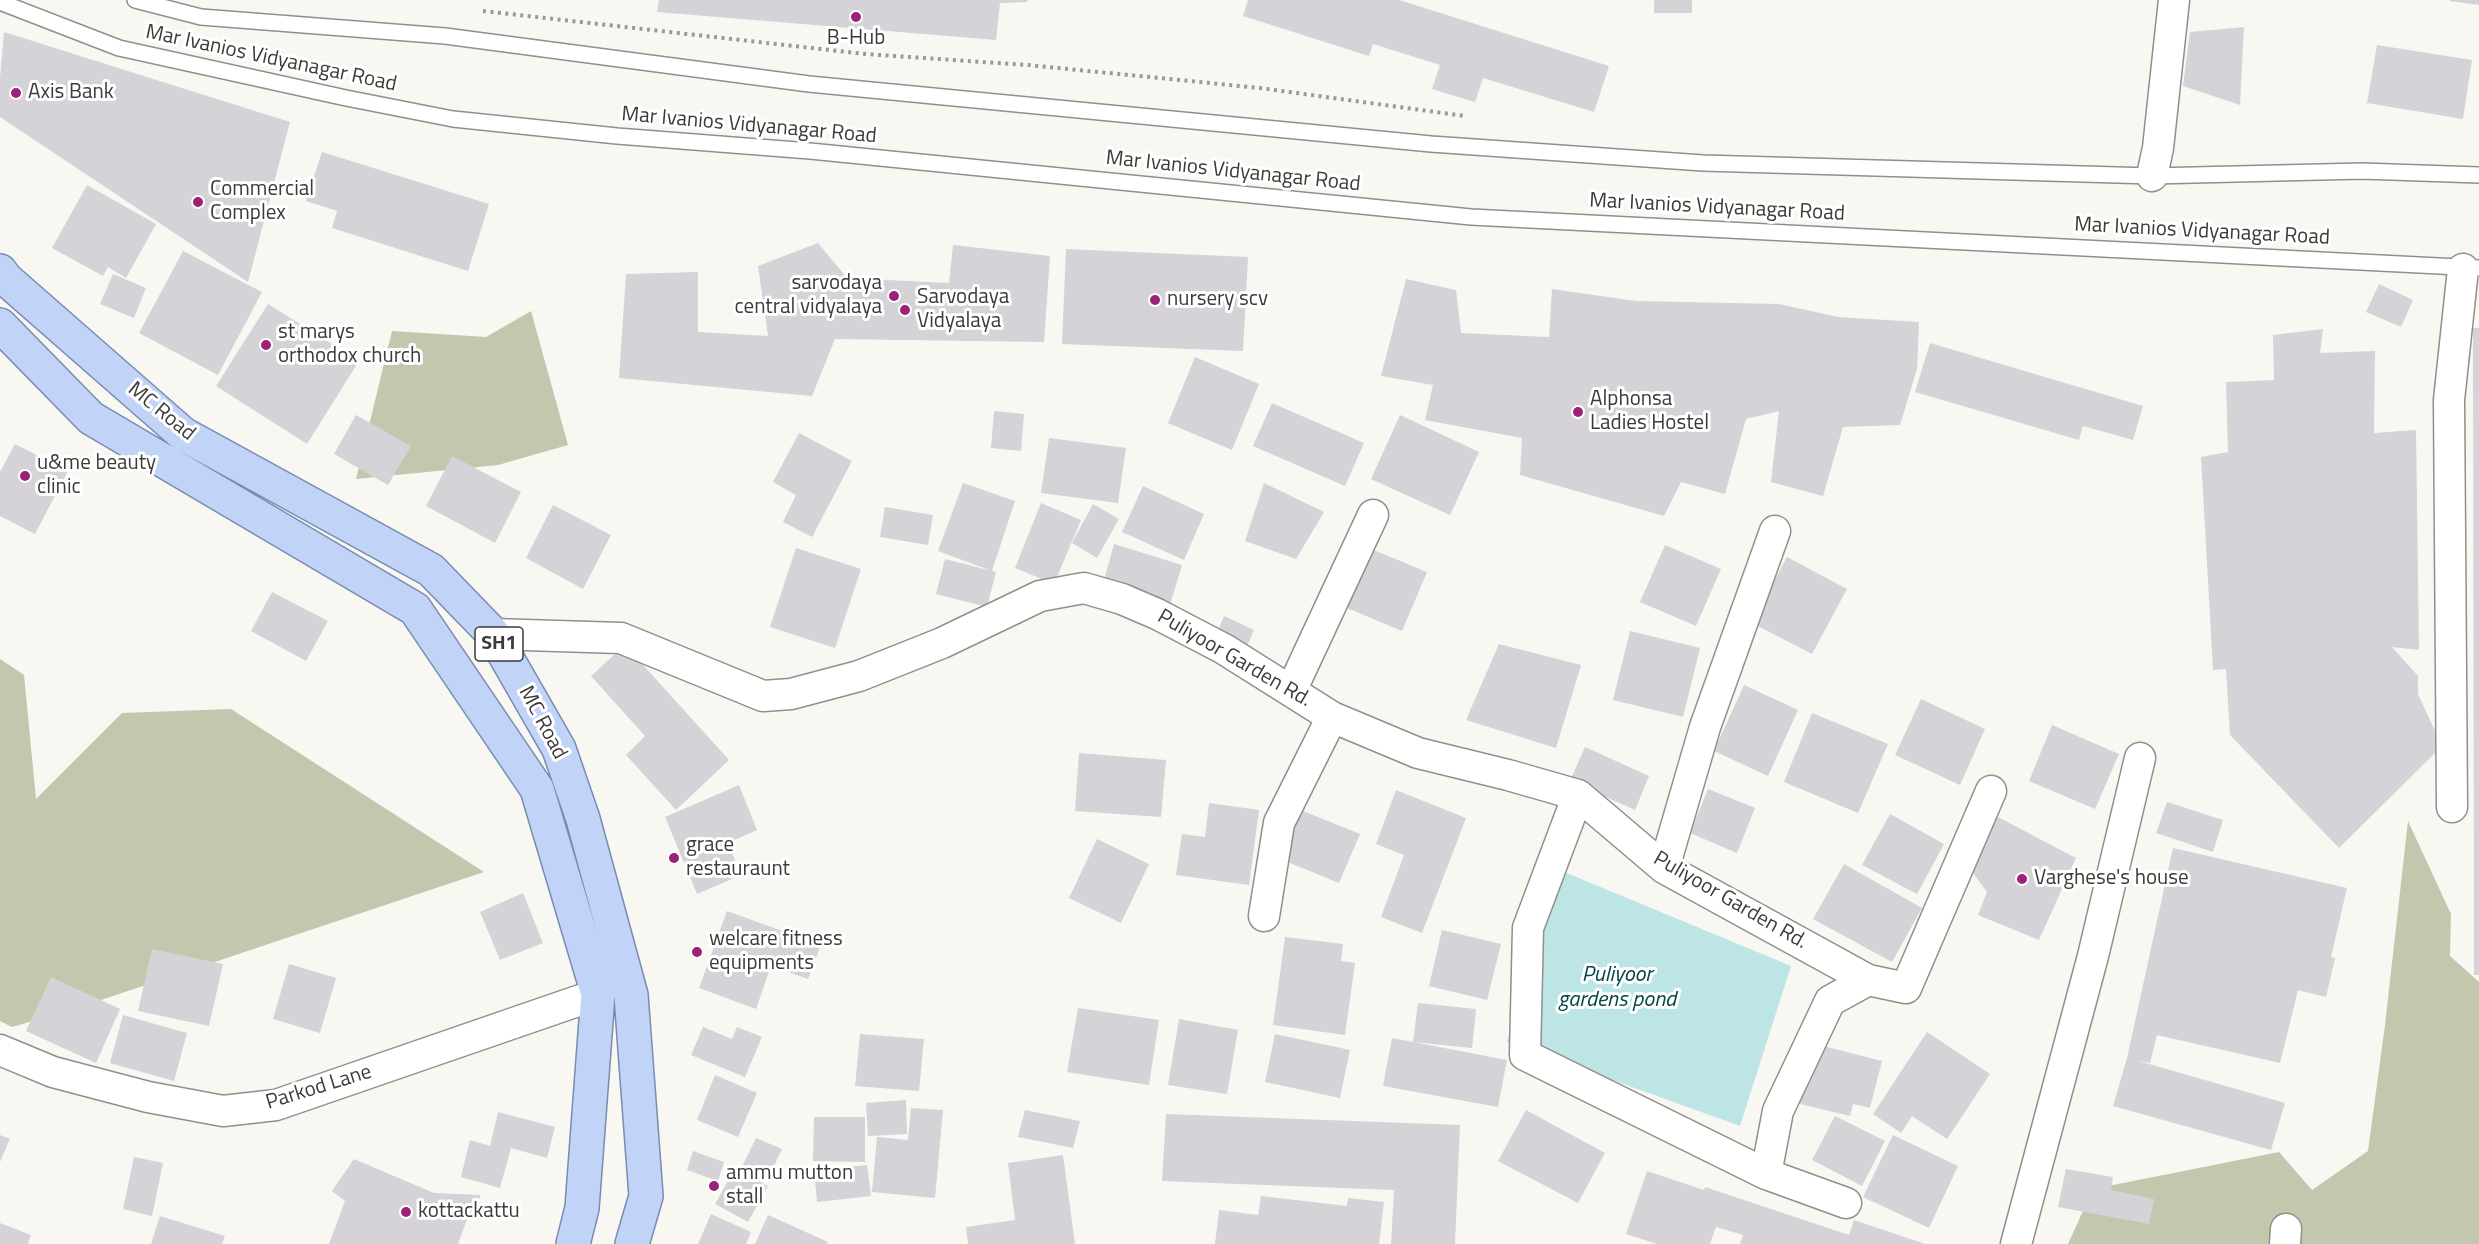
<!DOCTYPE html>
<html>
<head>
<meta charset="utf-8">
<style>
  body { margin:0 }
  canvas { display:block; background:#f9f7f1 }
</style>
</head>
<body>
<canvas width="2479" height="1244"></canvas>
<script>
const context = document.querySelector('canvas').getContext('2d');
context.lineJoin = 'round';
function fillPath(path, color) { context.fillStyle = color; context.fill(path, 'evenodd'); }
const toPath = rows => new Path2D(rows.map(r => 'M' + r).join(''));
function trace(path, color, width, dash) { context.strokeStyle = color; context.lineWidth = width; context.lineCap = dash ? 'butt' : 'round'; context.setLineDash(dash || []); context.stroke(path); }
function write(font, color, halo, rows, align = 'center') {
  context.font = font + ' "Titillium Web",sans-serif'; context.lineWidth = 6; context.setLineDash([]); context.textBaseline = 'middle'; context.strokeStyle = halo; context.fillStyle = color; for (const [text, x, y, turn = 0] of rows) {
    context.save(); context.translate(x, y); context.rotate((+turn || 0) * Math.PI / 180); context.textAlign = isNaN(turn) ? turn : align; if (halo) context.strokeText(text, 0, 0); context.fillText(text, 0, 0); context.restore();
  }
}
const green = toPath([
  [531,311,568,445,498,465,356,479,392,331,486,337],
  [0,659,24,675,36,799,122,713,231,709,484,872,80,1007,12,1027,0,1021],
  [2408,821,2451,914,2450,956,2479,982,2479,1244,2068,1244,2093,1189,2279,1152,2312,1190,2368,1151,2385,1025]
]);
const water = toPath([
  [1562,871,1791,966,1740,1126,1507,1042]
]);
const building = toPath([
  [659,0,1027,0,1028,2,1000,3,996,40,657,12],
  [1248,0,1399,0,1609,66,1594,112,1483,78,1475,102,1432,89,1440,65,1373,44,1369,56,1243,16],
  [1654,0,1692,0,1692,13,1654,13],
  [2450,0,2479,0,2479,5,2450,1],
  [2244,27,2240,105,2183,86,2190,32],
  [4,32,290,122,248,282,0,117,0,78],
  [2377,45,2472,60,2463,119,2367,103],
  [322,152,489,204,468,271,332,228,337,211,306,201],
  [87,185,156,224,126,278,108,267,103,276,52,248],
  [818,243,847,278,949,283,953,245,1050,256,1044,342,835,339,812,396,619,378,626,274,698,272,698,332,768,336,758,266],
  [1066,249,1248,257,1243,351,1062,344],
  [183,251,262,292,218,375,139,333],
  [113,274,146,288,134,318,100,304],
  [1406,279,1456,290,1461,333,1549,337,1552,289,1636,301,1779,304,1838,317,1919,322,1917,369,1900,425,1843,427,1823,496,1771,482,1779,411,1746,419,1725,494,1681,482,1664,516,1520,475,1522,438,1425,420,1433,385,1381,376],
  [2379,284,2413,300,2401,327,2366,312],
  [268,304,359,361,307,444,216,386],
  [2473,328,2479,328,2479,975,2474,975],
  [2323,329,2320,353,2375,351,2374,433,2416,430,2419,650,2392,647,2418,676,2418,694,2442,746,2339,848,2230,735,2226,669,2213,670,2201,457,2228,452,2226,382,2274,380,2273,335],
  [1930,343,2143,406,2133,440,2083,426,2079,440,1915,392],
  [1195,357,1259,384,1232,450,1168,423],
  [1272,403,1364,443,1345,486,1253,446],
  [994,411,1024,414,1021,451,991,448],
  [356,415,411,446,388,485,334,454],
  [1400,415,1479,452,1450,515,1371,479],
  [799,433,852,461,812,537,783,522,796,495,773,482],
  [1049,438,1126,448,1118,503,1041,493],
  [15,444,68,471,35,534,0,516,0,472],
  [452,456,521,492,495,543,426,506],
  [963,483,1015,501,992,571,938,551],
  [1264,483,1324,512,1296,559,1245,541],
  [1143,486,1204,514,1184,560,1122,532],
  [1041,503,1081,520,1054,584,1015,568],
  [1093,504,1119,519,1097,558,1072,543],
  [553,505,611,535,583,589,526,558],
  [885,507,933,515,928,545,880,537],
  [1114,544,1182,565,1169,608,1102,588],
  [1665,545,1721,569,1696,626,1640,602],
  [1364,546,1427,572,1402,631,1340,605],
  [796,548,861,569,835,648,770,627],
  [1787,557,1847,589,1812,654,1752,623],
  [945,559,996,572,987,607,936,594],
  [272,592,328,621,306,661,251,631],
  [1224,616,1254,630,1245,651,1215,638],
  [1630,631,1700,648,1683,717,1613,700],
  [1499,644,1581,665,1556,748,1466,720],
  [625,645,729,760,676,810,626,755,645,736,591,676],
  [1744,685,1798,710,1768,776,1714,751],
  [1921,699,1985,729,1960,785,1895,755],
  [1812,713,1888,744,1858,813,1784,782],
  [2052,725,2119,754,2095,809,2029,781],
  [1585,747,1649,776,1635,810,1570,781],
  [1079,753,1166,760,1161,817,1075,811],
  [739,785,757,830,728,843,741,875,697,894,665,817],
  [1708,789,1755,808,1737,853,1690,833],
  [1396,790,1466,818,1422,933,1381,917,1404,855,1376,844],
  [2167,802,2223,820,2213,852,2156,833],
  [1209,803,1259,810,1249,885,1176,875,1182,834,1205,837],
  [1298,809,1360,834,1339,883,1278,858],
  [1890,814,1944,844,1917,894,1862,865],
  [1994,815,2076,858,2039,940,1978,915,1987,892,1968,866],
  [1097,839,1149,864,1121,923,1069,898],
  [2173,848,2347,888,2331,957,2335,958,2326,997,2298,990,2280,1063,2157,1035,2150,1063,2135,1060,2285,1103,2271,1150,2113,1106,2127,1058],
  [1844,864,1922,908,1892,962,1813,919],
  [523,893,543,943,500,960,480,912],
  [727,911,821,945,808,979,771,966,756,1009,699,988],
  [1442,930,1501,944,1487,1000,1429,986],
  [1285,937,1343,944,1341,961,1355,963,1345,1035,1273,1025],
  [152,949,223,964,209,1026,138,1011],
  [289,964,336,978,320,1033,273,1019],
  [51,977,120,1009,96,1063,26,1031],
  [1418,1003,1476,1009,1472,1048,1413,1042],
  [1078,1008,1159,1020,1149,1085,1067,1072],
  [123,1015,187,1033,174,1081,110,1063],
  [1179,1019,1238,1030,1227,1094,1168,1085],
  [703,1027,732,1039,737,1027,762,1037,745,1077,691,1055],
  [1927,1032,1990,1074,1947,1139,1912,1116,1901,1133,1873,1114],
  [860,1034,924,1039,919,1091,855,1086],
  [1275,1034,1350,1050,1340,1098,1265,1082],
  [1392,1038,1507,1060,1498,1107,1383,1086],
  [1815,1044,1882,1061,1870,1108,1853,1104,1850,1116,1800,1104],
  [715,1075,757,1093,738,1137,697,1120],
  [906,1100,907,1134,868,1136,866,1103],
  [911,1108,943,1110,935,1198,872,1192,877,1137,908,1140],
  [1025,1110,1080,1121,1073,1148,1018,1137],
  [1526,1110,1605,1153,1578,1203,1498,1161],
  [498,1112,555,1127,547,1158,511,1148,500,1188,461,1177,470,1140,490,1146],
  [1166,1114,1460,1125,1455,1244,1391,1244,1394,1190,1162,1181],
  [1835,1116,1885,1141,1862,1186,1812,1160],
  [814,1117,865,1117,865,1162,813,1161],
  [0,1135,10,1139,0,1162],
  [1893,1135,1958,1166,1929,1228,1863,1197],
  [756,1138,782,1149,767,1181,741,1169],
  [693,1151,724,1162,718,1181,687,1170],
  [1063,1155,1075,1244,968,1244,966,1227,1015,1220,1008,1163],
  [134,1157,163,1163,152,1216,123,1209],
  [354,1159,434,1193,481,1195,466,1222,458,1244,329,1244,345,1201,332,1191],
  [867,1165,871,1196,817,1202,814,1170],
  [735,1168,768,1186,748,1222,715,1204],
  [2066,1169,2113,1177,2111,1190,2154,1199,2149,1224,2058,1207],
  [1647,1171,1704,1190,1705,1187,1849,1235,1854,1220,1925,1244,1740,1244,1743,1235,1716,1227,1710,1244,1657,1244,1626,1234],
  [1261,1196,1347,1206,1348,1198,1384,1202,1379,1244,1215,1244,1219,1210,1258,1215],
  [711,1214,751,1232,746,1244,698,1244],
  [768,1215,828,1242,827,1244,755,1244],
  [160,1216,225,1236,222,1244,151,1244],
  [0,1223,31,1235,28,1244,0,1244]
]);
const path = toPath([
  [483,11,865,54,1028,65,1260,88,1465,116]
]);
const lane = toPath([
  [135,0,201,17,445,36,809,84,1431,144,1703,163,2152,176,2362,171,2479,175],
  [0,2,119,48,346,98,453,119,617,136,810,151,1471,217,2479,268]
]);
const street = toPath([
  [2152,176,2158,148,2174,0],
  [493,634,621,638,763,696,791,694,859,676,942,643,1040,596,1084,588,1122,599,1157,614,1224,649,1332,717,1418,753,1508,775,1578,795,1664,868,1868,980,1906,988,1991,791],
  [1291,691,1373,515],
  [1578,795,1528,928,1525,1055,1766,1174,1778,1111,1830,1001,1868,980],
  [2452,807,2449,400,2463,269],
  [1664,868,1705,727,1775,531],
  [1264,916,1279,823,1332,717],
  [0,1050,53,1072,148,1097,223,1111,276,1105,598,994],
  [1766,1174,1846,1203],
  [2016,1244,2093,956,2140,758],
  [2285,1244,2286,1229]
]);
const primary = toPath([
  [0,271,6,279,183,434,431,570,493,634,559,749,583,819,631,995,646,1196,632,1244],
  [0,325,91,418,415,609,537,789,598,994,582,1208,573,1244]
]);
const markers = [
  [856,17,6,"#9c2178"],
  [16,93,6,"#9c2178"],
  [198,202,6,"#9c2178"],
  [894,296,6,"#9c2178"],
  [1155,300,6,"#9c2178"],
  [905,310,6,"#9c2178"],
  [266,345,6,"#9c2178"],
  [1578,412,6,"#9c2178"],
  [25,476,6,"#9c2178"],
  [674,858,6,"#9c2178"],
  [2022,879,6,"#9c2178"],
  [697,952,6,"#9c2178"],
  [714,1186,6,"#9c2178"],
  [406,1212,6,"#9c2178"]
];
const shields = [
  [499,644,48]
];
const shieldNames = [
  ["SH1",499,644]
];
const poiNames = [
  ["B-Hub",856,39,"center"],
  ["Axis Bank",28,93],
  ["Commercial",210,190],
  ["Complex",210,214],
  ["sarvodaya",882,284,"right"],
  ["central vidyalaya",882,308,"right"],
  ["Sarvodaya",917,298],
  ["Vidyalaya",917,322],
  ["nursery scv",1167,300],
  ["st marys",278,333],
  ["orthodox church",278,357],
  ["Alphonsa",1590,400],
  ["Ladies Hostel",1590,424],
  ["u&me beauty",37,464],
  ["clinic",37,488],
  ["grace",686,846],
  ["restauraunt",686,870],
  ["Varghese's house",2034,879],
  ["welcare fitness",709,940],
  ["equipments",709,964],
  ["ammu mutton",726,1174],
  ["stall",726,1198],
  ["kottackattu",418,1212]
];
const streetNames = [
  ["Mar Ivanios Vidyanagar Road",271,59,12],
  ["Mar Ivanios Vidyanagar Road",749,126,5],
  ["Mar Ivanios Vidyanagar Road",1233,172,6],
  ["Mar Ivanios Vidyanagar Road",1717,208,3],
  ["Mar Ivanios Vidyanagar Road",2202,232,3],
  ["MC Road",161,412,39],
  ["Puliyoor Garden Rd.",1234,659,30],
  ["MC Road",542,723,62],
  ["Puliyoor Garden Rd.",1730,901,30],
  ["Parkod Lane",319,1088,-17]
];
const waterNames = [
  ["Puliyoor",1617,976],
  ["gardens pond",1617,1001]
];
fillPath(green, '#c2c7ae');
fillPath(water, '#bde5e6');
fillPath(building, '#d5d2d8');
trace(lane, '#918f8a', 18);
trace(street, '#918f8a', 33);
trace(primary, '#788cb1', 36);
trace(path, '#9b9995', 4, [3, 4.5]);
trace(lane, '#fff', 15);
trace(street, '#fff', 30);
trace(primary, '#c1d4f7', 33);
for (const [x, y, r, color] of markers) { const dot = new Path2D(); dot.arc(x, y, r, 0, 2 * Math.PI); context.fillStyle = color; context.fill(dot); trace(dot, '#fff', 2); }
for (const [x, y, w] of shields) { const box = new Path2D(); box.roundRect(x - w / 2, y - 17, w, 34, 4.5); context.fillStyle = '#fff'; context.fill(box); trace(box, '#3c3b39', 1.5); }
write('bold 20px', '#3c3b39', null, shieldNames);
write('21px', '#3c3b39', '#fff', poiNames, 'left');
write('21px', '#3c3b39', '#fff', streetNames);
write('italic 22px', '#074547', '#fff', waterNames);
</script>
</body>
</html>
